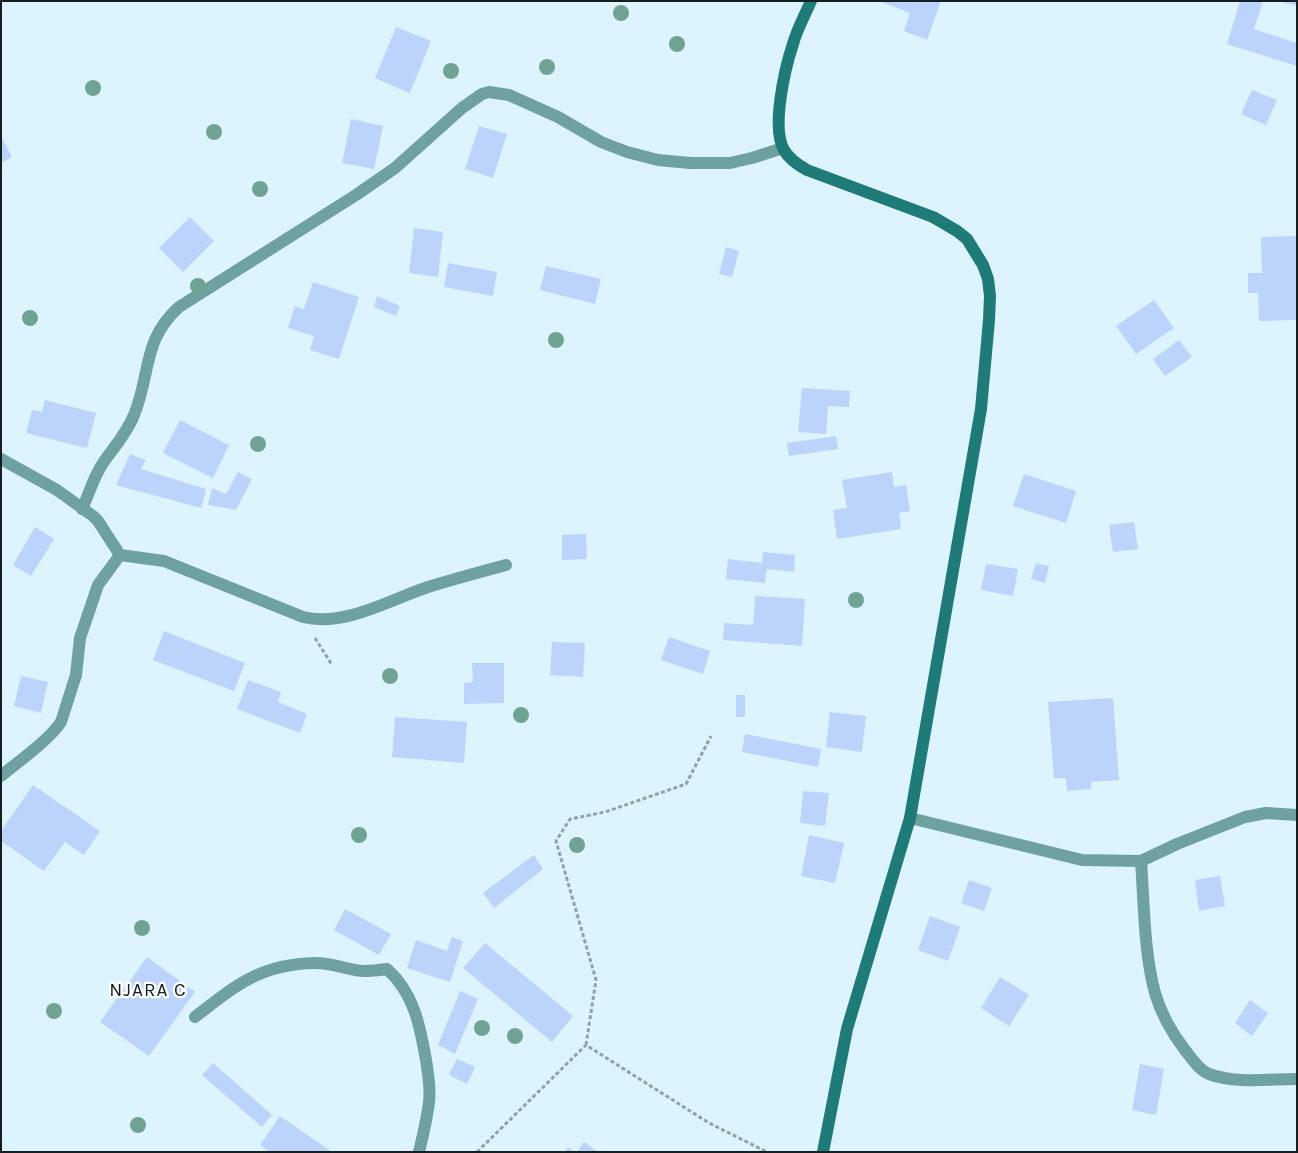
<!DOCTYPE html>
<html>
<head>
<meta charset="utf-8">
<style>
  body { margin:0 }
  #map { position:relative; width:1298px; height:1153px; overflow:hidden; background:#ddf4fe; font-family:Karla,sans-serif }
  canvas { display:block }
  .frame { position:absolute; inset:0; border:2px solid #151e21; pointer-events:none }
</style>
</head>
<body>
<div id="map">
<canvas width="1298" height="1153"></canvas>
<div class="frame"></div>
</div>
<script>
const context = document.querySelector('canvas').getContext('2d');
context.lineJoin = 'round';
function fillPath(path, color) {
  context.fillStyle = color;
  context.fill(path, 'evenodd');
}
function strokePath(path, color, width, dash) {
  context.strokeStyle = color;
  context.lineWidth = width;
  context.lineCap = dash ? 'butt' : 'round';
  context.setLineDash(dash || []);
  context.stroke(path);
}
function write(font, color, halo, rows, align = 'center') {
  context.font = font + ' Karla,sans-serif';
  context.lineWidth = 4.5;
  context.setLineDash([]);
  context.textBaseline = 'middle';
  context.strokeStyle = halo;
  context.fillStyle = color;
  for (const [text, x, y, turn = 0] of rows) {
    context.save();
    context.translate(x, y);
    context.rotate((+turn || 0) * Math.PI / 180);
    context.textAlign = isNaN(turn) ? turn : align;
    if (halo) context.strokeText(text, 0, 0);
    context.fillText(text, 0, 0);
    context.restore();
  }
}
fillPath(new Path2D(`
  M879 1H941L927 40 904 31 910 13Z
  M1240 1H1263L1254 29 1297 43V66L1227 44Z
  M1282 1H1297V6L1282 2Z
  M396 27 431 41 410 93 375 78Z
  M1252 90 1277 100 1266 125 1241 114Z
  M351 119 383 126 374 169 342 163Z
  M479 126 507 134 493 178 465 169Z
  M1 136 12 157 1 163Z
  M190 217 214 241 183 272 159 248Z
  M414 228 443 232 438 277 409 273Z
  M1297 236V320L1259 321 1258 293H1248V273H1262L1261 237Z
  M726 247 739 251 732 277 719 274Z
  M448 263 497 272 493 296 444 287Z
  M546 266 601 279 595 304 540 290Z
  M313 282 359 297 339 359 310 350 314 336 288 328 295 306 304 309Z
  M377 296 400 306 396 316 374 307Z
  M1154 300 1174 328 1136 354 1116 326Z
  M1179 340 1192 357 1165 376 1153 359Z
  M802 388 850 391 849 407 828 406 826 434 798 432Z
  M45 400 96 413 87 448 26 433 32 410 42 412Z
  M180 420 229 445 213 478 163 453Z
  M836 436 838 449 789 456 787 443Z
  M130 454 146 460 141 469 206 489 201 508 116 485Z
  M238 472 252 479 236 510 208 505 212 488 226 494Z
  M892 472 894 487 906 485 910 511 899 513 901 529 837 539 833 510 847 508 842 480Z
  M1024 474 1076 491 1066 523 1013 506Z
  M1134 522 1138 549 1113 552 1109 525Z
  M35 527 54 539 31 576 13 565Z
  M586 534 587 559 562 560V535Z
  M763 552 795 555 794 572 767 569 765 583 726 579 728 559 762 563Z
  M1036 563 1049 566 1045 583 1031 579Z
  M986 564 1018 569 1013 596 981 590Z
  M755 596 805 599 802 646 723 640 724 623 753 625Z
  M164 631 245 663 234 691 153 660Z
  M669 637 710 651 703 674 661 660Z
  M552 642 585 643 583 677 550 675Z
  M472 663H504V703L464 704V683L473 682Z
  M21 676 48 682 41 713 14 706Z
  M248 680 281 692 278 702 307 714 300 733 237 709Z
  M736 695H745V717H736Z
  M1113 698 1119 780 1091 782V789L1067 791 1066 778H1054L1048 702Z
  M830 712 866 716 862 752 826 747Z
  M395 717 467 722 464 763 392 757Z
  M745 734 821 749 818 767 742 752Z
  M33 785 100 831 84 855 65 842 44 871 1 841V831Z
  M803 791 829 793 825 826 800 823Z
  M809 835 844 843 835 883 801 876Z
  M534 855 543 869 494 908 483 893Z
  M1220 876 1225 906 1199 911 1195 880Z
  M969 880 992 888 984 911 961 903Z
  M345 909 391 934 379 955 334 930Z
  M930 916 960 927 948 961 918 950Z
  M452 937 463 941 450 982 407 968 416 940 447 951Z
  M485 943 573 1016 552 1042 463 968Z
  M147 957 195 992 149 1056 100 1022Z
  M1000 977 1029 995 1009 1026 981 1008Z
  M460 991 478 999 455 1054 438 1045Z
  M1250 1000 1268 1013 1252 1036 1235 1023Z
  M457 1059 475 1067 467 1084 449 1075Z
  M213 1063 272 1115 262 1127 202 1075Z
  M1140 1064 1164 1069 1156 1115 1132 1110Z
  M280 1116 332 1152H270L260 1145Z
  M584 1142 598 1152H577Z
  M568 1147 574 1152H564Z`), '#bcd4fc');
strokePath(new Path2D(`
  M315 638 332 665
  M586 1045 596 980 556 841 570 819 605 812 686 784 711 736
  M477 1152 586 1045 709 1123 767 1152`), '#90a2a9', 3, [4, 2.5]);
strokePath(new Path2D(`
  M1 459 57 490 93 516 98 521 120 555 164 561 303 617C345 627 389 600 428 587 454 579 480 572 506 565
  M82 509C89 494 94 476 103 463 114 447 127 433 134 415 151 374 142 340 179 307L356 195 395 168 462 108 482 94 489 92 509 95 558 117 601 142 627 152 658 160 690 163H730L752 158 783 148
  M1 776C19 761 49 740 61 722L76 675 80 638 98 585 120 555
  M910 818 1082 860 1141 861 1177 844 1245 817 1266 813 1297 815
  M1141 861C1144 902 1144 953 1155 993 1161 1014 1172 1033 1185 1050 1192 1059 1199 1070 1209 1074 1236 1084 1269 1079 1297 1079
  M195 1017C235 986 260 964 315 963 332 963 349 970 364 971 372 971 380 970 387 969 414 993 420 1026 426 1060 428 1074 431 1088 429 1102 427 1119 423 1135 419 1152`), '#6ea19f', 12);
strokePath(new Path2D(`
  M811 1C805 15 797 29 793 44 785 68 771 128 784 150 789 159 798 165 807 170L933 217 957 231 967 239 983 265 988 279 990 296 989 320 981 409 910 818 847 1029 823 1152`), '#1f7b78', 12);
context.fillStyle = '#71a394';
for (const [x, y] of [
  [621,13],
  [677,44],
  [547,67],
  [451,71],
  [93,88],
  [214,132],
  [260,189],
  [198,286],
  [30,318],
  [556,340],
  [258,444],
  [856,600],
  [390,676],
  [521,715],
  [359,835],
  [577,845],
  [142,928],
  [54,1011],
  [482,1028],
  [515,1036],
  [138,1125]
]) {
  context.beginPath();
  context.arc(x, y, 8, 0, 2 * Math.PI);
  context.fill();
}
context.letterSpacing = '1px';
write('19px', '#151e21', '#fff', [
  ["NJARA C",148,991]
]);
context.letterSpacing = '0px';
</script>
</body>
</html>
